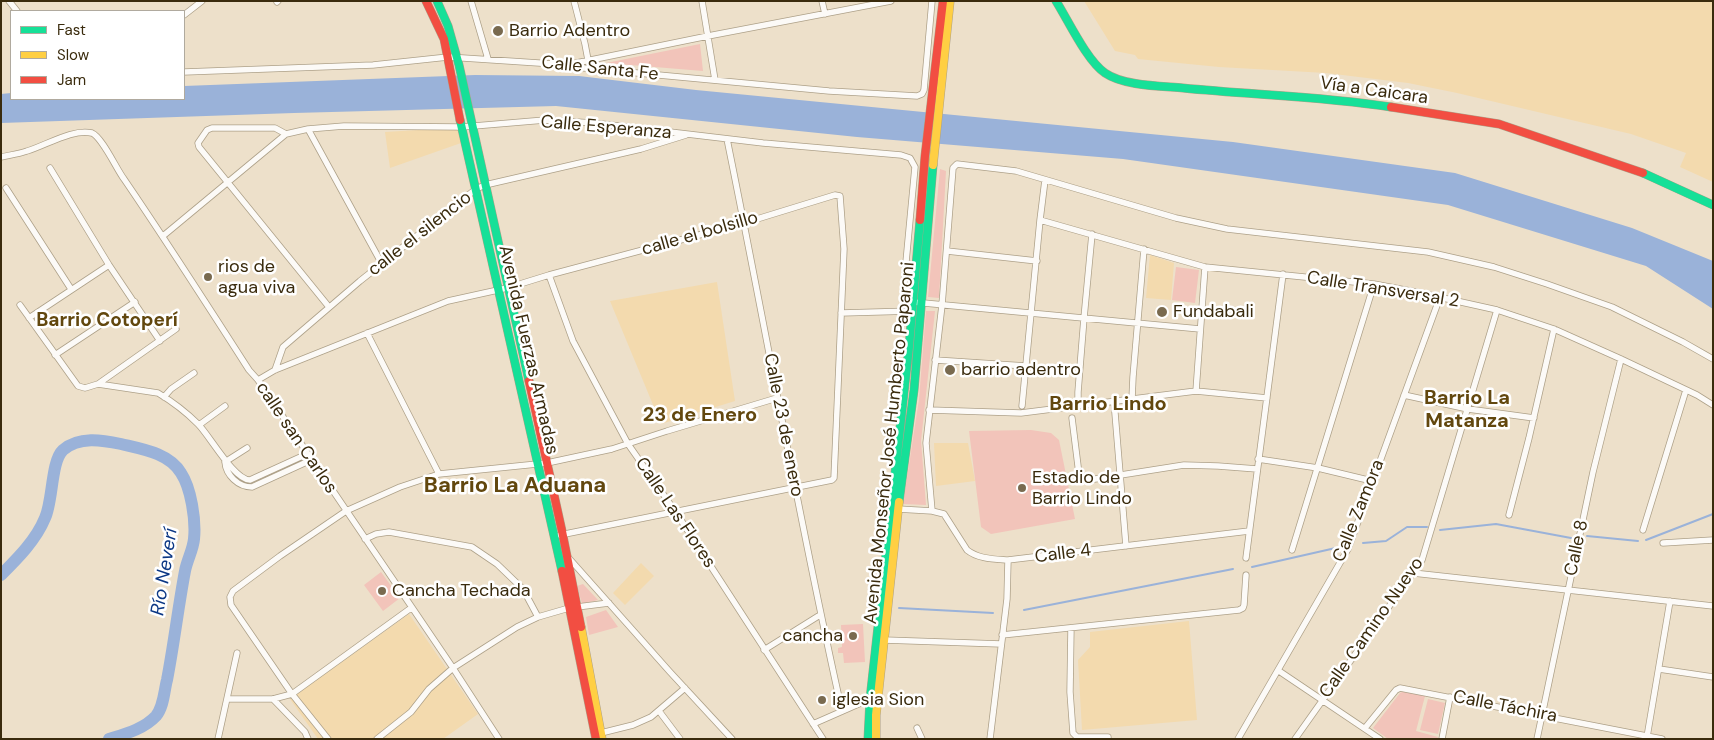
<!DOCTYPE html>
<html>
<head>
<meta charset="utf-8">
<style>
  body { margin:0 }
  #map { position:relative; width:1714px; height:740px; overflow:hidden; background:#ede0ca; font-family:"DM Sans",sans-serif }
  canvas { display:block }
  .frame { position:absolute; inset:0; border:2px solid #3a2b0d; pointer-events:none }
  .legend { position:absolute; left:10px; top:10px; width:175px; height:90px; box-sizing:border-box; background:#fff; border:1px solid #b0aa9e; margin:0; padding:6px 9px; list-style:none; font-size:15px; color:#3a2b0d }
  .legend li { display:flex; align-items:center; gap:10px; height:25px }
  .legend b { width:25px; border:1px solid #b0aa9e }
</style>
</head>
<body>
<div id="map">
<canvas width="1714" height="740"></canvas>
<div class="frame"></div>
<ul class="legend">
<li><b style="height:6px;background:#16e098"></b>Fast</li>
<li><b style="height:6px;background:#ffcf43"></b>Slow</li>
<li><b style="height:6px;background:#f24e42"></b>Jam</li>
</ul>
</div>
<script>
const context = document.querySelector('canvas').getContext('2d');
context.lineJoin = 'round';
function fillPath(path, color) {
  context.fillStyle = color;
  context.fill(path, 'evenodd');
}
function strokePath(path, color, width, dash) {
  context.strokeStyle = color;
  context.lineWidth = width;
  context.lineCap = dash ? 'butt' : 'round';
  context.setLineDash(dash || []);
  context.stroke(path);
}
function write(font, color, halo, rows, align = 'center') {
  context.font = font + ' "DM Sans",sans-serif';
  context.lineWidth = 5;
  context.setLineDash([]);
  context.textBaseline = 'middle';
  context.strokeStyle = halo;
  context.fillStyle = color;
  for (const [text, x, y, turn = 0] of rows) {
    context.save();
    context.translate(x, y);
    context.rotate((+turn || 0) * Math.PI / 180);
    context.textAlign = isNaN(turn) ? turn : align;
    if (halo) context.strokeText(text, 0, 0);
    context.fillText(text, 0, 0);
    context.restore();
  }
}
fillPath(new Path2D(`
  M1084 1H1713V182L1680 167 1686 153 1631 134 1457 93 1408 83 1326 73 1219 67 1138 59 1135 55 1115 51Z
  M418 130H458L461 143 390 168 385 132Z
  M1150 255 1174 263 1171 300 1146 298Z
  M717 282 735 401 661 424 610 301Z
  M934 443H968L975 481 936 486Z
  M641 563 654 576 625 605 613 593Z
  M409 614 478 714 443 739H318L290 699Z
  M1189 621 1197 720 1082 730 1078 660 1090 647V632Z`), '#f3daae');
fillPath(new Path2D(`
  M700 44 703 71 606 63Z
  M940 169 946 171 939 298 928 297Z
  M1176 267 1199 270 1195 303 1172 300Z
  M926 311H935L921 441 926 505 903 504 919 399Z
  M1031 430 1051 433 1059 440 1075 519 991 534 981 527 969 431Z
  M381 572 400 598 383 611 364 585Z
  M583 584 598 600 582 604 577 586Z
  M606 610 618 627 589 635 586 617Z
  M863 624 865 662 844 663 843 653H838V648L842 647 841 625Z
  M1404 691 1425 696 1416 731 1438 737 1437 739H1388L1373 728 1400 693Z
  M1428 699 1445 703 1438 734 1420 730Z`), '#f2c4ba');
fillPath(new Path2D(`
  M475 75 579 76 696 90 1233 142 1455 173 1632 228 1713 261V309L1646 266 1448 205 1123 159 857 137 556 106 294 113 1 123V94L11 93V99H184V86Z`), '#9ab2d9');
strokePath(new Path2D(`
  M1440 530 1496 524 1571 538
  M1587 536 1638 541
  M1646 540 1713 514
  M1363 543 1386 541 1407 527H1427
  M1252 567 1340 547
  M899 608 993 613
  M1024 610 1233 569`), '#9ab2d9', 2);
strokePath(new Path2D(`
  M1 575C18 558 36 540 45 518 53 501 51 461 63 450 79 436 102 440 121 444 142 449 169 453 181 473 191 488 196 520 194 539 193 550 187 560 185 571 178 608 174 644 167 680 164 691 164 706 156 716 144 729 125 734 109 739`), '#9ab2d9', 12);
const street = new Path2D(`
  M9 1 17 11
  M471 1 488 59
  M574 1 585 44 588 60
  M702 1 715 80
  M822 1 825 14
  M277 2 278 1
  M184 15 202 1
  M571 64 708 36 891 1
  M184 72 373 65 448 57 569 65 584 68 829 91 917 96 922 94 924 90 932 1
  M286 134 275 128H212L207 130 198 143 199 147 329 307
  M727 139C766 330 799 521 842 711
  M1 157C10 155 19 154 27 151 45 146 73 128 92 133 102 137 117 170 124 179 167 242 208 306 249 370L258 380 453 668 499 739
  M50 168 109 265 160 341
  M6 188 71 289
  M1040 220 1205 267 1374 284 1416 292 1497 310 1554 329 1621 359 1697 395 1713 405
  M163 236 286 134 308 129
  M947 251 1037 261
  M382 264 308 129 344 126 462 127 545 120 594 123 763 143 901 155 910 158 915 167 904 283 908 295 913 302 1200 329
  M549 275 573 341 628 444 675 511 823 739
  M20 305 78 386 85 388 98 384 158 393C173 402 186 412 198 424 210 436 234 480 250 480L307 454
  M841 313 912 311
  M29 318 109 265
  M367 333 439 474
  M55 355 135 302
  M935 360 1026 366
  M275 370 283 347 360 281 476 189 485 185 641 149 686 135
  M258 380 275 370 448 301 507 288 549 275 744 223 835 195 840 196 844 249 834 478 832 480 560 535
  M98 384 176 329
  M1196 391 1205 267
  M1404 395 1468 409 1534 418
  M164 397 171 389 194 373
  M1132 399 1133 377 1144 249
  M1114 401 1126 546
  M1022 406 1040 220 1045 180
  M1078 406V392L1084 318 1092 234
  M929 410 1021 413 1196 391 1267 398
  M1072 418 1079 474 1083 479 1089 480 1184 465 1218 466 1257 469
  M199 425 225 406
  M1258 459 1318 468 1372 481
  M225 462C226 475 238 487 252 487L311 460
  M225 462 247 448
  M898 509 932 511 944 514 967 550C978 559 994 559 1008 560L1249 531
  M932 511 926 443 942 305 953 168 957 164 1016 171 1176 218 1227 229 1428 252 1494 267 1547 284 1612 307 1683 342 1713 359
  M1509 515 1529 438 1554 329
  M1643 530 1686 390
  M365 539 376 534 389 532 472 547 497 564 523 589 538 617
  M1663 543 1713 540
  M1292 550 1374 284
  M567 556 670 672 732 739
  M1246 558 1283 274
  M1413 573 1713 606
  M1071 628 1070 692 1073 733 1077 737H1108V739
  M1002 635 1239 610 1243 608 1244 605 1246 575
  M884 640 1001 644
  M764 650 820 615
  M1659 669 1713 677
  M1279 671 1380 739
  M227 699H273L292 694 411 608
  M273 699 305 732 308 739
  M659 711 680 739
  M813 724 870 699
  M917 728 922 739
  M1365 728 1396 690 1400 688 1662 739
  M597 734 633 725 651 717 685 688
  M1647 737 1670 601
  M218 739 237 653
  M328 739 292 694 231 605 230 597 233 591 280 556 346 511 400 487 439 474 547 463 612 449 667 431 777 398
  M377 739 411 712 429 689 453 668 517 627 538 617 569 608 609 603
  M990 739 1007 599 1008 560
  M1238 739 1348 549 1440 297
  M1295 739 1422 560 1497 310
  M1442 739 1450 697
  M1537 739 1593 472 1621 359`);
const fast = new Path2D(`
  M437 1 448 26 459 65 529 381
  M1056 1C1068 20 1087 61 1105 73 1124 86 1160 86 1183 88 1252 95 1322 96 1391 107
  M460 120 562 571
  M1643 173 1713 205
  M899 502 914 390 933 165
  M868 739 870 699 909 347 920 220`);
const slow = new Path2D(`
  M933 165 950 1
  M581 627 602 739
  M876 739V715L899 502`);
const jam = new Path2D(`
  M426 1 444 39 460 120
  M1391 107 1499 124 1643 173
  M920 220 925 156 943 1
  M529 381 562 531 581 627
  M562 571 596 739`);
strokePath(street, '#ada088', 7);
strokePath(fast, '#ada088', 9);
strokePath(slow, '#ada088', 9);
strokePath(jam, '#ada088', 9);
strokePath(street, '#fcfaf7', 5.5);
strokePath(fast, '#16e098', 8);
strokePath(slow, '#ffcf43', 8);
strokePath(jam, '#f24e42', 8);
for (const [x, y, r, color] of [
  [498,31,6,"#796a4f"],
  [208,277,5,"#796a4f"],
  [1162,312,6,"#796a4f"],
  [950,370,6,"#796a4f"],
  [1022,488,5,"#796a4f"],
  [382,591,5,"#796a4f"],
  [853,636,5,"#796a4f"],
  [822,700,5,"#796a4f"]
]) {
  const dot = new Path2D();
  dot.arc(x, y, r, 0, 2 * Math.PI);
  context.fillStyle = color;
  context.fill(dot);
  strokePath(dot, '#fff', 2);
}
write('18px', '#3a2b0d', '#fff', [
  ["Barrio Adentro",509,31],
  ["rios de",218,267],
  ["agua viva",218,288],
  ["Fundabali",1173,312],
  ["barrio adentro",961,370],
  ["Estadio de",1032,478],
  ["Barrio Lindo",1032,499],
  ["Cancha Techada",392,591],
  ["cancha",843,636,"right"],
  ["iglesia Sion",832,700]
], 'left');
write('18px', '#3a2b0d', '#fff', [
  ["Calle Santa Fe",600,69,6],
  ["Vía a Caicara",1374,91,8],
  ["Calle Esperanza",606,128,5],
  ["calle el silencio",420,234,-38],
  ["calle el bolsillo",700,234,-16],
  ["Calle Transversal 2",1383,290,9],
  ["Avenida Fuerzas Armadas",528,350,77],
  ["Calle 23 de enero",783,425,79],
  ["calle san Carlos",296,438,56],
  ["Avenida Monseñor José Humberto Paparoni",890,443,-84],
  ["Calle Zamora",1359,511,-68],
  ["Calle Las Flores",675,513,56],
  ["Calle 8",1577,548,-78],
  ["Calle 4",1063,554,-7],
  ["Calle Camino Nuevo",1372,628,-55],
  ["Calle Táchira",1505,707,11]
]);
write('bold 19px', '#62470e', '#fff', [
  ["Barrio Cotoperí",107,321]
]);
write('italic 19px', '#0b3784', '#fff', [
  ["Río Neverí",165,572,-81]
]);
write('bold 20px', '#62470e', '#fff', [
  ["Barrio La",1467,399],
  ["Matanza",1467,422],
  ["Barrio Lindo",1108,405],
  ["23 de Enero",700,416]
]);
write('bold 22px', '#62470e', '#fff', [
  ["Barrio La Aduana",515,486]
]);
</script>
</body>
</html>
